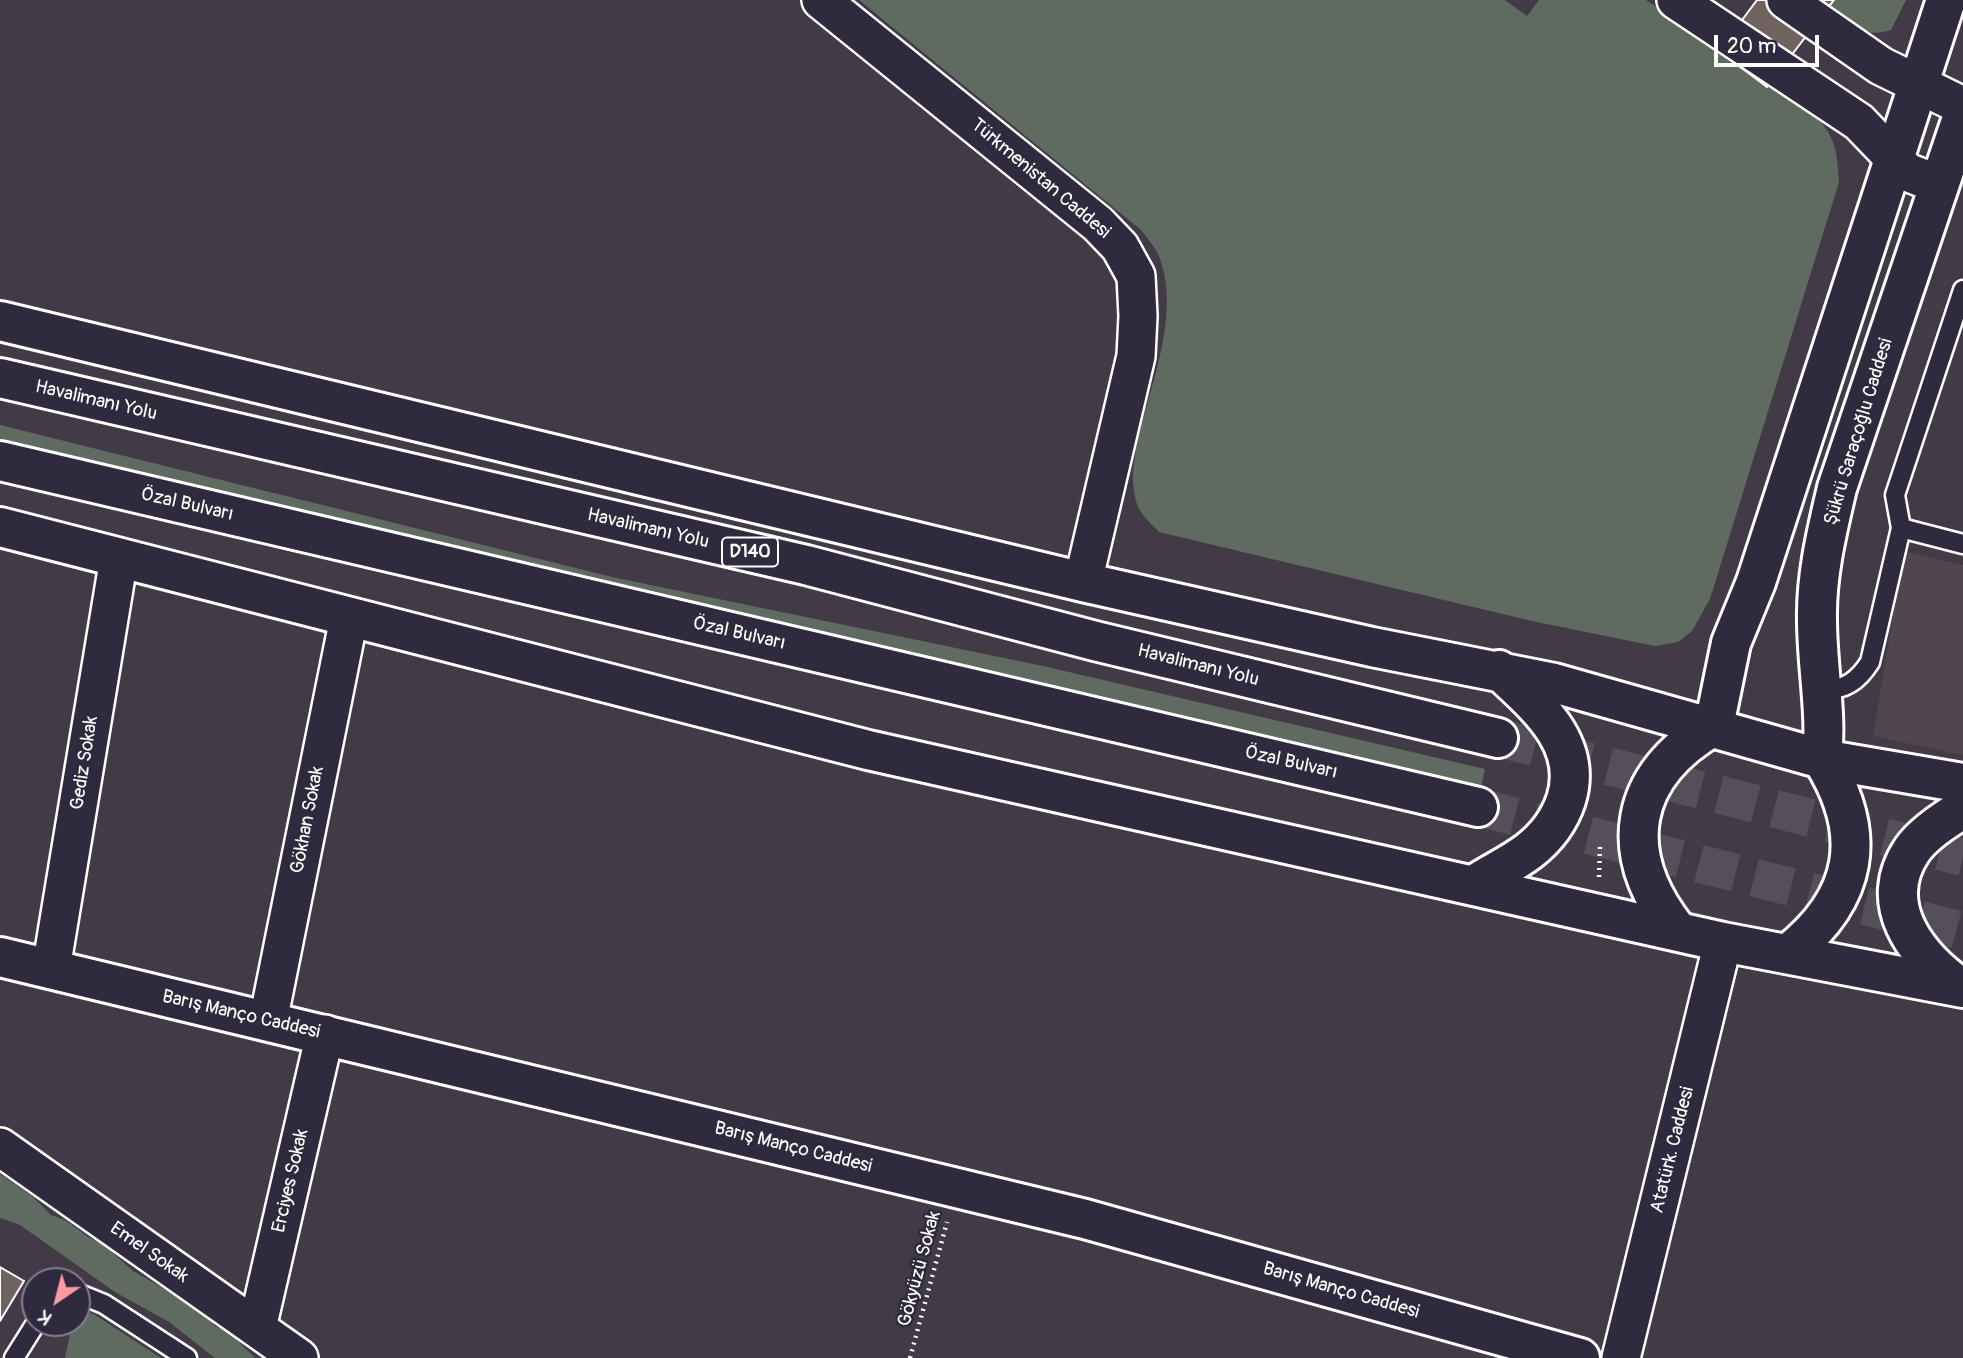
<!DOCTYPE html>
<html>
<head>
<meta charset="utf-8">
<style>
  body { margin:0 }
  #map { position:relative; width:1963px; height:1358px; overflow:hidden; background:#423b47; font-family:Pangolin,sans-serif }
  canvas { display:block }
  .north { position:absolute; left:21px; top:1267px; width:70px; height:70px; box-sizing:border-box; background:#2f2a3d; border:2px solid #827f8b; border-radius:50%; rotate:215deg; font-size:19px; font-weight:700; line-height:28px; text-align:center; color:#fff }
  .north::after { content:''; display:block; margin:auto; width:24px; height:32px; background:#ff9aa2; clip-path:polygon(50% 0,100% 100%,50% 72%,0 100%) }
  .scale { position:absolute; left:1714px; top:35px; width:105px; height:32px; box-sizing:border-box; border:4px solid #fff; border-top:0; padding-left:9px; font-size:21px; line-height:24px; white-space:nowrap; color:#fff; -webkit-text-stroke:5px #2f2a3d; paint-order:stroke }
</style>
</head>
<body>
<div id="map">
<canvas width="1963" height="1358"></canvas>
<div class="north">K</div>
<div class="scale">20 m</div>
</div>
<script>
const context = document.querySelector('canvas').getContext('2d');
context.lineJoin = 'round';
function fillPath(path, color) {
  context.fillStyle = color;
  context.fill(path, 'evenodd');
}
function strokePath(path, color, width, dash) {
  context.strokeStyle = color;
  context.lineWidth = width;
  context.lineCap = dash ? 'butt' : 'round';
  context.setLineDash(dash || []);
  context.stroke(path);
}
function write(font, color, halo, rows, align = 'center') {
  context.font = font + ' Pangolin,sans-serif';
  context.lineWidth = 5;
  context.setLineDash([]);
  context.textBaseline = 'middle';
  context.strokeStyle = halo;
  context.fillStyle = color;
  for (const [text, x, y, turn = 0] of rows) {
    context.save();
    context.translate(x, y);
    context.rotate((+turn || 0) * Math.PI / 180);
    context.textAlign = isNaN(turn) ? turn : align;
    if (halo) context.strokeText(text, 0, 0);
    context.fillText(text, 0, 0);
    context.restore();
  }
}
fillPath(new Path2D(`
  M1904 551 1963 565V755L1873 736Z`), '#50474e');
fillPath(new Path2D(`
  M859 0H1505L1527 16 1539 0H1646L1807 107C1834 134 1837 144 1839 182L1710 599 1692 631 1678 642 1655 646 1532 621 1159 532C1154 526 1145 519 1141 512 1108 454 1192 342 1159 256 1155 247 1147 238 1141 230Z
  M1808 0H1906L1891 30C1856 41 1836 18 1808 0Z
  M0 425 612 577 1043 666 1485 769 1481 787 615 594 0 441Z
  M0 1174 32 1196 51 1215 65 1220 88 1237 102 1243 133 1271 175 1295 192 1300 215 1326 229 1332 255 1358H215L169 1322 115 1292 20 1225 0 1218Z
  M77 1311 92 1313 161 1358H65L70 1334 68 1324 77 1323Z`), '#5f6b60');
const building = new Path2D(`
  M1757 0H1834L1767 87 1719 51Z
  M0 1267 24 1281 0 1321Z`);
fillPath(building, '#70635f');
strokePath(building, '#fff', 2);
strokePath(new Path2D(`
  M1498 738 1963 857
  M1478 807 1963 931`), '#554f59', 38, [38, 19]);
const lane = new Path2D(`
  M1901 528 1963 544
  M1822 689C1844 691 1858 681 1870 662L1901 528 1895 495 1963 290
  M77 1293 104 1304 187 1358
  M14 1358 36 1323`);
const street = new Path2D(`
  M821 0 1098 224 1120 247 1136 276 1138 316 1136 356 1083 582
  M1676 0 1859 122 1907 172 1922 178 1941 179
  M1786 0 1881 66 1963 106
  M51 969 119 558
  M268 1021 349 618
  M0 1147 299 1358
  M257 1328 325 1034
  M1621 1358 1723 942`);
const secondary = new Path2D(`
  M1714 726 1731 643 1756 582 1946 0
  M1822 759C1827 712 1817 667 1817 620 1816 575 1827 531 1837 488L1963 115
  M0 957 1085 1219 1580 1358`);
const highway = new Path2D(`
  M0 321 1083 582 1372 647 1554 683 1822 759 1963 783
  M0 378 806 565 1095 641 1498 738
  M0 461 1478 807
  M0 527 868 750 1723 942 1963 988
  M1474 885C1492 873 1512 864 1529 851 1547 837 1559 821 1566 800 1584 743 1536 705 1499 670
  M1676 929C1616 852 1628 776 1714 726
  M1789 953C1858 898 1869 834 1822 759
  M1957 985C1915 954 1876 903 1912 850 1924 833 1946 819 1963 809`);
strokePath(lane, '#fff', 23);
strokePath(street, '#fff', 42);
strokePath(secondary, '#fff', 44);
strokePath(highway, '#fff', 44);
strokePath(new Path2D(`
  M1599 877 1600 847
  M910 1358 947 1222`), '#fff', 4.5, [2, 5]);
strokePath(lane, '#2f2a3d', 18);
strokePath(street, '#2f2a3d', 37);
strokePath(secondary, '#2f2a3d', 38);
strokePath(highway, '#2f2a3d', 38);
for (const [x, y, w] of [
  [750,552,56]
]) {
  const box = new Path2D();
  box.roundRect(x - w / 2, y - 14.5, w, 29, 5);
  context.fillStyle = '#2f2a3d';
  context.fill(box);
  strokePath(box, '#fff', 2);
}
write('bold 18px', '#fff', null, [
  ["D140",750,552]
]);
write('19px', '#fff', '#2f2a3d', [
  ["Türkmenistan Caddesi",1040,179,40],
  ["Havalimanı Yolu",96,401,13],
  ["Şükrü Saraçoğlu Caddesi",1859,432,-73],
  ["Özal Bulvarı",187,505,13],
  ["Havalimanı Yolu",648,529,13],
  ["Özal Bulvarı",739,634,13],
  ["Havalimanı Yolu",1198,666,14],
  ["Gediz Sokak",85,763,-81],
  ["Özal Bulvarı",1291,763,13],
  ["Gökhan Sokak",308,820,-79],
  ["Barış Manço Caddesi",241,1015,13],
  ["Barış Manço Caddesi",793,1148,14],
  ["Atatürk. Caddesi",1673,1150,-76],
  ["Erciyes Sokak",291,1181,-77],
  ["Emel Sokak",149,1253,35],
  ["Gökyüzü Sokak",920,1269,-75],
  ["Barış Manço Caddesi",1341,1291,16]
]);
</script>
</body>
</html>
